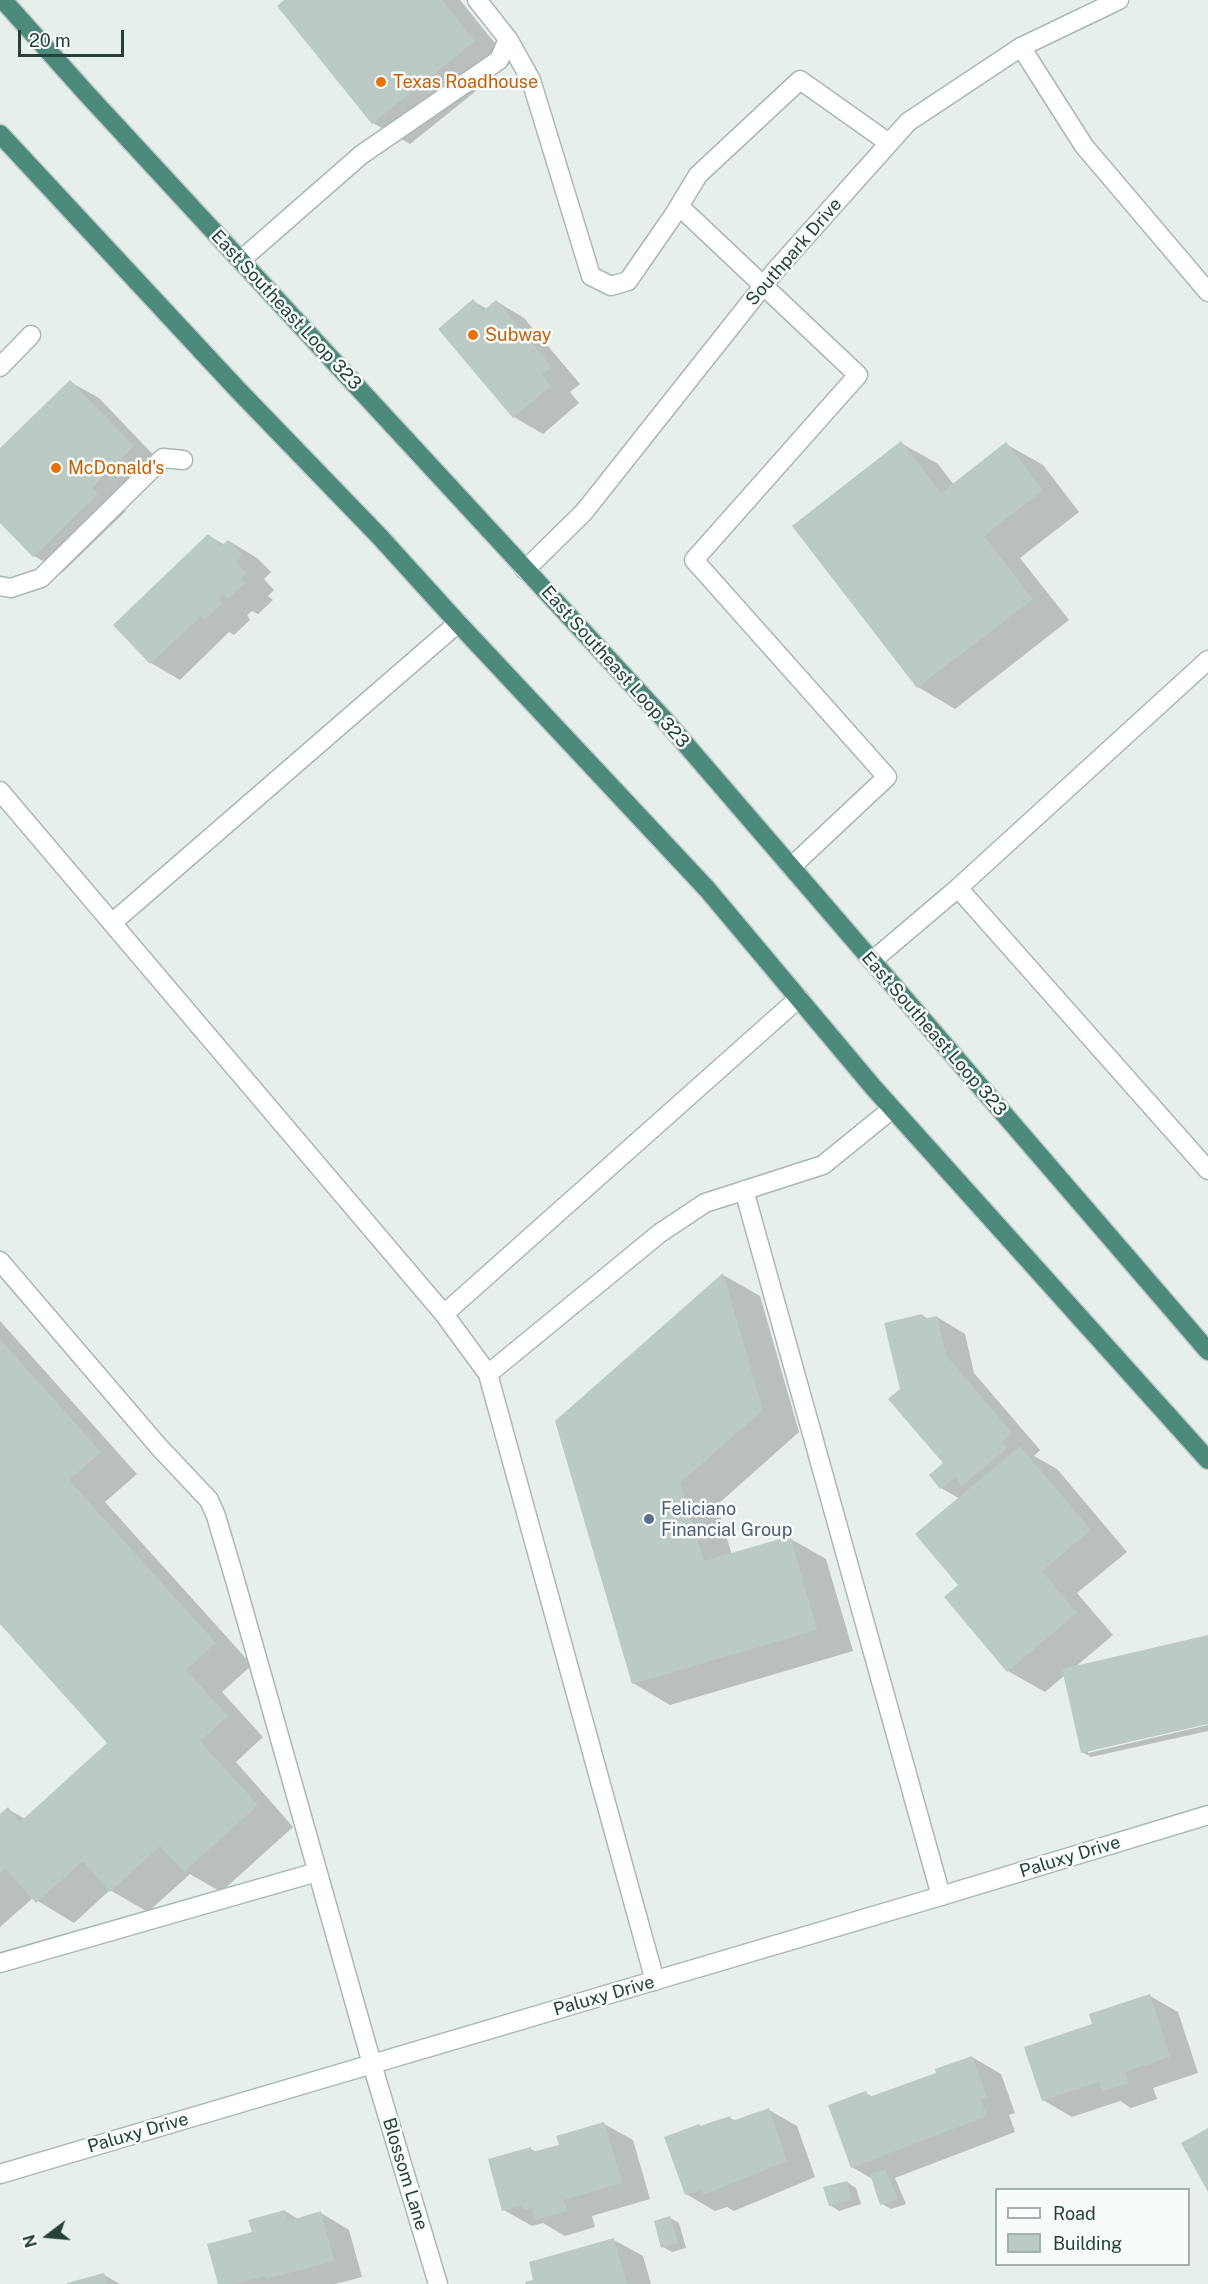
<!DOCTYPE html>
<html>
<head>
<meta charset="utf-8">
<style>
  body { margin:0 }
  #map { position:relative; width:1208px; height:2284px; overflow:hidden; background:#e6efeb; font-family:"Public Sans",sans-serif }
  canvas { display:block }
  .legend { position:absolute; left:995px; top:2188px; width:195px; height:78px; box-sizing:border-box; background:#f7fbf9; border:2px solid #a3b1ad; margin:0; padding:8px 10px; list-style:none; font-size:18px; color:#24423a }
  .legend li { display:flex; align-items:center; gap:12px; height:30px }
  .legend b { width:30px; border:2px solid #a3b1ad }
  .north { position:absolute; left:18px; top:2206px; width:60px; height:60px; -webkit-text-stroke:4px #f7fbf9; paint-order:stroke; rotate:254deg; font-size:16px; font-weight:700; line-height:24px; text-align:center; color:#24423a }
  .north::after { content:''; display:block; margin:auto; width:21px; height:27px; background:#24423a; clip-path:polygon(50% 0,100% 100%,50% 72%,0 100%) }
  .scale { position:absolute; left:18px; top:30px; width:106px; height:27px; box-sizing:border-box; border:3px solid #24423a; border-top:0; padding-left:8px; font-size:18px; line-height:21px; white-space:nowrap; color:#24423a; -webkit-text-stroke:4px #f7fbf9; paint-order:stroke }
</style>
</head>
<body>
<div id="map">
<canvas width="1208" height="2284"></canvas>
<ul class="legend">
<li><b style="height:8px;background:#fff"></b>Road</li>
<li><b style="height:16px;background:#bbcac4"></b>Building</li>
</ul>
<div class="north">N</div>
<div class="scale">20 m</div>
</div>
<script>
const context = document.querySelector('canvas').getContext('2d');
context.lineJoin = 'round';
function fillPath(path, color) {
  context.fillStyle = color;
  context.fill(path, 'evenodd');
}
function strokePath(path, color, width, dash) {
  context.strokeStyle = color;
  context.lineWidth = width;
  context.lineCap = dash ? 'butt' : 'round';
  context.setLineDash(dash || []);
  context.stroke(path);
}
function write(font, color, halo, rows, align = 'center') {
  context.font = font + ' "Public Sans",sans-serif';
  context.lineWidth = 5;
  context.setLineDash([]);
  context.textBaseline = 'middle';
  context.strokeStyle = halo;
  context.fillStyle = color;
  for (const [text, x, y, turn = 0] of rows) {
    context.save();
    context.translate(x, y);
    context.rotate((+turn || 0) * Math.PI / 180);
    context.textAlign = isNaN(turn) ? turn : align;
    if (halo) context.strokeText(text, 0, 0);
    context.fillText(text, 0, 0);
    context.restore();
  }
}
fillPath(new Path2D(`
  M286 0H460L511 63 410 144 373 123Z
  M473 301 487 309 496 301 524 318 580 384 570 392 579 403 543 434 514 417 440 329Z
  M70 382 99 398 162 464 120 505 126 511 63 572 34 556 0 521V450Z
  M901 443 938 464 954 485 1006 444 1043 465 1079 512 1020 558 1069 620 955 709 918 687 794 527Z
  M209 536 225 545 229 541 257 558 271 572 264 579 274 590 268 596 273 600 258 614 252 611 247 615 250 620 234 635 229 632 180 680 151 663 115 625Z
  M723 1275 760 1296 799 1432 717 1505 732 1555 789 1538 826 1559 853 1651 670 1705 633 1683Z
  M922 1315 928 1319 937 1317 965 1334 974 1373 1040 1450 1034 1456 1057 1469 1127 1552 1077 1593 1113 1635 1074 1668 1208 1637V1722L1088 1750V1753L1208 1725V1731L1091 1757 1082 1752 1065 1675 1045 1692 1008 1671 960 1585V1499L941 1488 945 1463 902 1390Z
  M0 1321 137 1474 105 1502 252 1665 222 1692 263 1737 236 1762 293 1827 221 1892 190 1874 148 1912 110 1890 74 1923 33 1898 0 1927V1816L8 1809 25 1819 109 1743 0 1622Z
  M1150 1996 1178 2012 1198 2073 1153 2088 1157 2099 1131 2108 1120 2101 1072 2117 1043 2100 1094 2025Z
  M972 2057 1001 2074 1015 2113 1009 2115 1015 2132 895 2178 906 2204 891 2209 882 2204 874 2180 852 2167 866 2093 873 2097 938 2074Z
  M769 2110 797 2126 815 2177 734 2211 727 2207 715 2211 686 2194 702 2127 730 2118 736 2121Z
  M604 2124 633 2140 650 2199 592 2216 595 2227 565 2236 543 2223 532 2226 504 2210 530 2149 537 2152 561 2146Z
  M847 2182 856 2188 861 2204 839 2211 830 2205Z
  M285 2211 298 2219 321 2213 349 2230 362 2277 335 2284H219Z
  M670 2218 679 2223 686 2248 672 2252 663 2247Z
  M614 2240 643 2256 651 2284H527Z
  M104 2275 120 2284H70Z`), '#0003');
fillPath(new Path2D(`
  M284 0H442L475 41 372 124 277 6Z
  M473 299 483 311 496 300 552 367 542 375 551 386 513 418 438 329Z
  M70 380 134 446 92 488 98 494 33 557 0 523V448Z
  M901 441 941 493 1006 442 1043 490 984 536 1033 599 917 688 792 526Z
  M208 534 221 546 228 540 243 555 236 562 246 573 241 579 245 583 228 599 224 594 219 598 223 603 205 620 201 616 150 664 113 625Z
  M723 1273 763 1410 680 1483 704 1561 790 1536 817 1630 632 1684 555 1421Z
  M922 1314 923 1319 937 1316 946 1355 1012 1433 1002 1442 1007 1448 962 1486 955 1477 940 1489 929 1475 943 1463 888 1399 900 1389 884 1323Z
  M0 1339 101 1452 69 1480 216 1643 186 1670 228 1716 200 1741 258 1805 184 1872 160 1846 110 1892 83 1861 36 1903 5 1869 0 1873V1814L8 1807 20 1822 107 1743 0 1624Z
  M1020 1446 1091 1530 1042 1571 1077 1613 1007 1672 944 1597 958 1585 915 1534Z
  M1208 1635V1724L1081 1753 1062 1669Z
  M1150 1994 1170 2057 1125 2072 1129 2083 1102 2092 1099 2082 1042 2101 1024 2047 1092 2024 1089 2014Z
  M972 2056 987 2097 981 2099 987 2116 851 2168 828 2105 866 2091 869 2097 936 2073 935 2069Z
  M769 2108 787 2161 704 2195 701 2190 685 2195 664 2137 699 2124 700 2126 730 2116 732 2121Z
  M604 2122 622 2183 564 2200 567 2211 535 2220 532 2208 524 2210 522 2205 502 2211 488 2159 531 2147 532 2152 559 2145 556 2136Z
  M1208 2128V2192L1181 2143Z
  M885 2170 898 2199 880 2205 870 2174Z
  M847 2181 852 2199 829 2206 823 2187Z
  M285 2210 288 2221 321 2211 334 2261 266 2279V2276L234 2284H218L207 2244 252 2232 248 2220Z
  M670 2216 678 2243 661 2248 654 2221Z
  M614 2238 627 2284H526L525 2282 533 2280 529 2262Z
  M104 2273 107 2284H67V2283Z`), '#bbcac4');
const service = new Path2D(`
  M508 39 531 80 591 276 611 286 628 281 675 213 698 175 800 80 889 143
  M1021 47 1084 146 1208 292
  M679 206 858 375 694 560 887 777 791 867
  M241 260 361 155 499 60 508 39 477 0
  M0 367 31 335
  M0 586 11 588 41 578 163 458 183 460
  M0 791 444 1314 488 1374 655 1981
  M958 888 1208 660
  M112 923 458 623
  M872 961 958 888 1208 1170
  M744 1190 941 1896
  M0 1261 159 1447 209 1500 216 1516 235 1580 372 2064
  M444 1314 799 998
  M488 1374 660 1233 705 1203 823 1165 892 1109
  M0 1963 317 1872`);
const minor = new Path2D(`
  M525 570 584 512 775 271 908 122 1021 47 1119 0
  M372 2064 438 2284`);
const tertiary = new Path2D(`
  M0 2174 941 1896 1208 1815`);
const trunk = new Path2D(`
  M3 0 86 93 663 718 1208 1351
  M0 134 238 390 380 537 458 623 707 889 873 1087 1208 1460`);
strokePath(service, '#a8b8b2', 21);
strokePath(minor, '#a8b8b2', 21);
strokePath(tertiary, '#a8b8b2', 21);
strokePath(trunk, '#c2cac8', 21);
strokePath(service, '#fff', 18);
strokePath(minor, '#fff', 18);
strokePath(tertiary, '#fff', 18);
strokePath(trunk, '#4c8a7c', 18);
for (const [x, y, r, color] of [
  [381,82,6,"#e8710a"],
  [473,335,6,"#e8710a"],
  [56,468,6,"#e8710a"],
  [649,1519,6,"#5c6f8a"]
]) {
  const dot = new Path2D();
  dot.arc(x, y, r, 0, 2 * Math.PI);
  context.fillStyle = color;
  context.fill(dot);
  strokePath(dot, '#f7fbf9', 2);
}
write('18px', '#c56008', '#f7fbf9', [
  ["Texas Roadhouse",393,82],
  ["Subway",485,335],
  ["McDonald's",68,468]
], 'left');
write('18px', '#24423a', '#f7fbf9', [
  ["Southpark Drive",794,252,-49],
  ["East Southeast Loop 323",286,310,47],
  ["East Southeast Loop 323",615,667,48],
  ["East Southeast Loop 323",934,1034,49],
  ["Paluxy Drive",1070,1857,-17],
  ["Paluxy Drive",604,1996,-16],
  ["Paluxy Drive",138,2133,-16],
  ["Blossom Lane",405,2174,73]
]);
write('18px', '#4e5e75', '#f7fbf9', [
  ["Feliciano",661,1509],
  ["Financial Group",661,1530]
], 'left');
</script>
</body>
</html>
